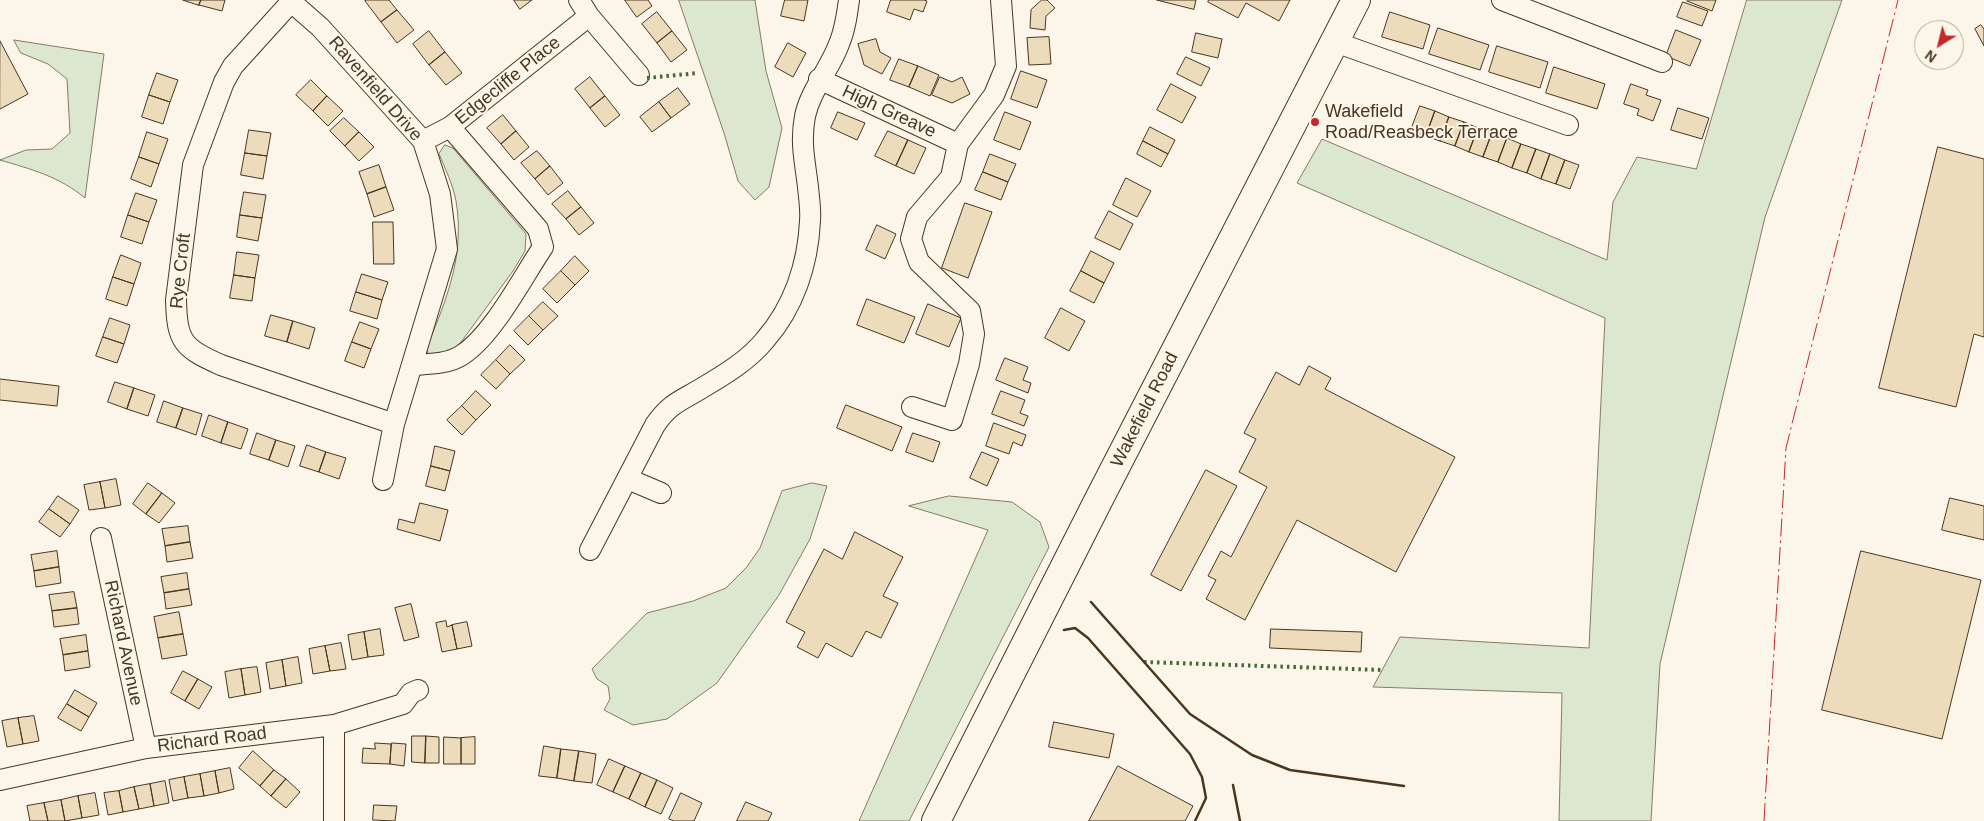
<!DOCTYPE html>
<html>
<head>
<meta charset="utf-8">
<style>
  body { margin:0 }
  #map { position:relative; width:1984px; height:821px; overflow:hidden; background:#fbf6e9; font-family:Arial,sans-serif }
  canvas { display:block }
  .north { position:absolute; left:1914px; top:20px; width:50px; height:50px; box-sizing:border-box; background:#fbf6e9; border:1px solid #b4a999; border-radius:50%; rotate:216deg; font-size:14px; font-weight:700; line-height:20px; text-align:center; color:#4a3520 }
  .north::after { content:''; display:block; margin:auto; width:18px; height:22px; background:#c62828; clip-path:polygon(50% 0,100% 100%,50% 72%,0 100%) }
</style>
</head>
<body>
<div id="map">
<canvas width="1984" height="821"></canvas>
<div class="north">N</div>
</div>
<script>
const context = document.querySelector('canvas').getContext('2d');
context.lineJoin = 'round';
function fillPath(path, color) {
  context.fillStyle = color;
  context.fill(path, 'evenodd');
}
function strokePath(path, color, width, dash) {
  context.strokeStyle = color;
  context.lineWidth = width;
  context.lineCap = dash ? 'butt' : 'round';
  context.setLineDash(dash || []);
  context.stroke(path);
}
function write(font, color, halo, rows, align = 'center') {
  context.font = font + ' Arial,sans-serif';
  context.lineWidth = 4;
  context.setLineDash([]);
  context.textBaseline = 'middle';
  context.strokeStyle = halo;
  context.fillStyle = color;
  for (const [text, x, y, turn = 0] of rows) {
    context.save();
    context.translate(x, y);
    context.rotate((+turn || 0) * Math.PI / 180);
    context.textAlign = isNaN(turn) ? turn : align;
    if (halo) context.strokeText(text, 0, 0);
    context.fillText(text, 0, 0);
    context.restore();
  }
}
const green = new Path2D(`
  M679 0H755L766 71 782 128 769 187 755 200 738 181 724 133Z
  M1747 0H1842L1765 217 1660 664 1651 821H1559L1562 693 1373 687 1400 637 1589 648 1605 318 1297 183 1322 139 1607 260 1613 202 1637 157 1696 169Z
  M14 40 104 54 85 198C60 177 31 169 0 160L26 150 52 149 70 133 67 79 48 64 21 53Z
  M445 145 453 148 526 234 525 251 513 271 456 349 445 354H428L427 347C447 298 465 255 456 201 453 185 445 168 439 154Z
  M812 483 827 486 810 539 779 595 717 683 667 719 633 725 604 710 610 699 608 686 597 679 592 669 647 613 693 601 726 588 746 568 760 548 782 491Z
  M949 496 1012 502 1040 522 1049 547 909 821H859L988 530 909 506Z`);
fillPath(green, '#dce7d0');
strokePath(green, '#887966', 1);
const building = new Path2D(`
  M183 0H201L199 5Z
  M201 0H225L222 11 199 5Z
  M367 0H389L397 10 381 22 365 1Z
  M514 0H532L520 9Z
  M625 0H648L652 6 637 17Z
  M785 0H808L804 21 781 16Z
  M891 0H924L927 1 923 12 914 9 910 20 887 12Z
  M1042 0H1047L1055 8 1046 16 1045 30 1030 28 1031 10Z
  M1157 0H1196L1194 9Z
  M1209 0H1290L1279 21 1246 3 1238 18 1208 2Z
  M1688 0H1716L1712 11 1687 1Z
  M1683 2 1708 11 1702 26 1677 17Z
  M397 10 414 30 397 43 381 22Z
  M657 12 672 31 657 43 642 24Z
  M1390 12 1430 25 1423 49 1382 37Z
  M1981 25 1984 29V46L1975 29Z
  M1438 28 1489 45 1480 70 1429 54Z
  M1676 30 1701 40 1690 66 1666 56Z
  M429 31 445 52 429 65 413 44Z
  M672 31 687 50 671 62 657 43Z
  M1196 33 1222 39 1218 58 1192 52Z
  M1049 37 1051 64 1029 65 1027 38Z
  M876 39 880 52 891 58 882 74 864 65 858 44Z
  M0 41 28 94 0 109Z
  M788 43 806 53 793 77 775 67Z
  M1497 46 1548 62 1540 88 1489 72Z
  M445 52 462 73 446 85 429 65Z
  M1186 57 1210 68 1201 86 1177 74Z
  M899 59 918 66 909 87 890 80Z
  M918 66 939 75 930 96 909 87Z
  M1554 67 1605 84 1597 109 1546 93Z
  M1021 71 1047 80 1037 108 1011 99Z
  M157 73 178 80 170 102 149 95Z
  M590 77 605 96 590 108 575 89Z
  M940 77 952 82 962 77 970 94 952 103 932 95Z
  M311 80 327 96 313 111 296 95Z
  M1171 84 1196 97 1182 123 1157 110Z
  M1631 84 1648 90 1646 95 1661 100 1653 121 1637 115 1639 109 1624 104Z
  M678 88 690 104 671 118 659 102Z
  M149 95 170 102 163 124 142 117Z
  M327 96 343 111 328 126 313 111Z
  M605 96 620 115 605 127 590 108Z
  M659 102 671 118 652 132 640 117Z
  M1420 106 1435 111 1426 136 1411 130Z
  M1678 108 1709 118 1702 139 1671 130Z
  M1435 111 1449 117 1440 141 1426 136Z
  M838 112 865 123 857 140 831 128Z
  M1005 112 1031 122 1020 150 994 140Z
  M503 115 516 131 501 144 487 128Z
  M1449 117 1464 122 1455 146 1440 141Z
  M344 118 359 132 345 146 330 131Z
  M1464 122 1478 128 1469 152 1455 146Z
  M1150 127 1175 140 1168 154 1143 141Z
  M1478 128 1492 133 1483 157 1469 152Z
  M249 130 271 133 267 156 245 153Z
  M516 131 529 147 514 160 501 144Z
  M888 131 908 140 896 166 875 156Z
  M147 132 168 139 159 164 139 157Z
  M359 132 374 147 359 161 345 146Z
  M1492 133 1507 138 1498 162 1483 157Z
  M1507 138 1521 144 1512 168 1498 162Z
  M908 140 926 148 914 174 896 166Z
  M1143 141 1168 154 1161 167 1137 154Z
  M1521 144 1536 149 1527 173 1512 168Z
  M1938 147 1984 159V337L1974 334 1956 407 1879 388Z
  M1536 149 1550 154 1541 179 1527 173Z
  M537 151 550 166 535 179 521 163Z
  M245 153 267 156 263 179 241 175Z
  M990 154 1016 164 1008 182 983 172Z
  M1550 154 1565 160 1556 184 1541 179Z
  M139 157 159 164 151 187 131 179Z
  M1565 160 1579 165 1570 189 1556 184Z
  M379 165 386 187 367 194 359 172Z
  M550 166 563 183 548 195 535 179Z
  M983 172 1008 182 1001 200 975 190Z
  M1126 178 1151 191 1137 217 1113 205Z
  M386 187 394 210 374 217 367 194Z
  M568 191 581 207 566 219 552 204Z
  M244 192 266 195 262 218 240 215Z
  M136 193 157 200 149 222 128 215Z
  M965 203 992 212 968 278 942 268Z
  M581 207 594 223 579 235 566 219Z
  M1109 211 1133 224 1120 250 1095 238Z
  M128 215 149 222 142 244 121 237Z
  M240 215 262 218 258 241 237 237Z
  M373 222H393L394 264H374Z
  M877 225 896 234 885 259 866 250Z
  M1091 251 1114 263 1104 283 1081 271Z
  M237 252 259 255 255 278 234 275Z
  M121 255 141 263 134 284 113 277Z
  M575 256 589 271 575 285 561 271Z
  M561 271 575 285 557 303 543 289Z
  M1081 271 1104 283 1094 303 1070 291Z
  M362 274 388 282 382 300 356 292Z
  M234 275 255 278 252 301 230 298Z
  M113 277 134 284 127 306 106 299Z
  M356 292 382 300 377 319 350 311Z
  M867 299 915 317 904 343 857 325Z
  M543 302 558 316 543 330 529 316Z
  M928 304 961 318 949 347 916 334Z
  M1061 308 1085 321 1069 351 1045 338Z
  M271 315 293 321 287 342 265 336Z
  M529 316 543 330 528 345 514 331Z
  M110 318 130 325 124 344 103 337Z
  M293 321 315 328 309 349 287 342Z
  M360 322 379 329 371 349 352 342Z
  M103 337 124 344 117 363 96 356Z
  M352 342 371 349 364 368 345 361Z
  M510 345 525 360 510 374 496 360Z
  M1005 358 1028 367 1023 380 1031 383 1028 393 996 380Z
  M496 360 510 374 496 389 481 375Z
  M1309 366 1331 378 1325 389 1455 457 1396 572 1297 520 1245 620 1206 599 1216 580 1208 576 1221 551 1231 557 1267 487 1239 472 1256 439 1244 433 1276 372 1299 385Z
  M0 379 59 386 57 406 0 400Z
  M115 382 134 388 127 409 108 402Z
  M134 388 155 395 148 416 127 409Z
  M476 391 491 405 476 420 462 406Z
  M1001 391 1025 400 1020 413 1028 416 1024 426 992 414Z
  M164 401 183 408 176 428 157 422Z
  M846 405 902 427 892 451 837 428Z
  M462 406 476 420 462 435 447 420Z
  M183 408 202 414 196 435 176 428Z
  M209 415 228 422 221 443 202 436Z
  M228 422 248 429 241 449 221 443Z
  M994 423 1026 435 1022 446 1013 442 1009 454 986 446Z
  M257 433 276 440 269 460 250 454Z
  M913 433 940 442 933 462 906 452Z
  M276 440 295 446 288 467 269 460Z
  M307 445 326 452 319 472 300 466Z
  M435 446 455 451 450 471 431 466Z
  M326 452 346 458 339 479 319 472Z
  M982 452 999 459 987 486 970 478Z
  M431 466 450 471 445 491 426 486Z
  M1206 470 1237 486 1181 591 1151 575Z
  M116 479 121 505 105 508 100 482Z
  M100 482 105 508 89 510 84 485Z
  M148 483 162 493 146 514 133 504Z
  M162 493 175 503 159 523 146 514Z
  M58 496 79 510 70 524 49 509Z
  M1950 498 1984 506V540L1942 530Z
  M420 503 448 510 440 541 397 529 399 519 414 523Z
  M49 509 70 524 60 537 39 522Z
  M188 526 190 542 165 546 162 529Z
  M855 532 903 557 883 596 898 603 881 638 866 631 852 657 826 643 818 658 797 647 805 632 786 622 824 549 842 559Z
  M190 542 193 558 167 562 165 546Z
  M57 551 59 567 34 571 31 555Z
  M1861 551 1981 580 1942 739 1822 710Z
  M59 567 61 583 36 587 34 571Z
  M187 573 189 589 164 593 161 577Z
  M189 589 192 605 166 609 164 593Z
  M74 592 77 608 52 611 49 595Z
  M411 604 419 637 404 641 395 608Z
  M77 608 79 624 54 627 52 611Z
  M179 612 183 634 158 638 154 617Z
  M446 621 447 627 452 625 457 649 442 652 436 623Z
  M467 622 472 646 457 649 452 625Z
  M380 629 384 655 368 657 364 632Z
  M1271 629 1362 632 1361 652 1270 648Z
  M364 632 368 657 352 660 348 635Z
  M183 634 187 655 162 659 158 638Z
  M86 635 88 651 63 655 60 639Z
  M341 643 346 669 330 671 325 646Z
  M325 646 330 671 313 674 309 649Z
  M88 651 90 667 65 671 63 655Z
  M298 657 302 683 286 686 282 660Z
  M282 660 286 686 270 689 266 663Z
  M257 667 261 692 245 695 241 669Z
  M241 669 245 695 229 698 225 672Z
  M183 671 198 679 185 701 171 693Z
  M198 679 212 687 199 709 185 701Z
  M75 690 97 703 89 717 67 704Z
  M67 704 89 717 81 731 58 718Z
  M34 716 39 741 23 744 18 718Z
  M18 718 23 744 7 747 2 721Z
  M1054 722 1114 734 1109 758 1049 747Z
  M412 736H426L425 763 412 762Z
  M426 736 439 737V763H425Z
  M444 737 461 738V764H444Z
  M475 737V764H461V738Z
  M375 743 391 744 390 764 362 763 363 748 375 749Z
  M392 743 406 744 404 766 390 764Z
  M544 746 561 749 557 778 539 776Z
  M561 749 579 751 574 781 557 778Z
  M253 751 274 770 260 786 239 768Z
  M579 751 596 754 592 783 574 781Z
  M609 759 625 766 613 792 597 785Z
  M625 766 641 773 629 799 613 792Z
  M1118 766 1193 806 1185 821H1089Z
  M230 768 234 789 219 793 215 771Z
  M274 770 286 779 271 796 260 786Z
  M215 771 219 793 204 796 200 774Z
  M641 773 657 780 645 807 629 799Z
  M200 774 204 796 188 798 184 777Z
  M184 777 188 798 173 801 169 780Z
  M286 779 300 792 286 808 271 796Z
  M657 780 673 788 661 814 645 807Z
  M165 781 169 803 154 806 150 784Z
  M150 784 154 806 139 809 134 787Z
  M134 787 139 809 123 812 119 791Z
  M119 791 123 812 108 815 104 793Z
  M95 793 99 815 82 818 78 796Z
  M681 793 702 803 694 821H674L669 819Z
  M78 796 82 818 65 821 61 800Z
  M61 800 65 821H48L44 803Z
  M746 802 772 813 768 821H737Z
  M44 803 48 821H30L27 806Z
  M374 805 397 806 395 821 373 820Z`);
fillPath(building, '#ecdcbc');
strokePath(building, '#4a3520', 1);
const street = new Path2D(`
  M289 0 320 27 423 141 440 194 447 249 394 424 383 480
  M1502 0 1662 62
  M291 2 233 66 224 82 193 165 176 300C177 342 183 348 221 365L394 424
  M589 16 639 75
  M1335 42 1568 125
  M819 79 958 144
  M423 141 450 127 589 16 579 0
  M413 365C428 364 449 364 462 355 493 335 522 278 543 247L538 229 450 127
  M912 407 952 420 969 364 974 334 970 311 919 262 911 239 917 217 951 177 958 144 994 95 1006 66 1001 0
  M628 479 661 493
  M101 538 146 748
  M590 550 655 425C670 403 681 401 702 388 724 375 749 360 765 340 794 307 808 264 810 221 811 210 809 198 808 187 805 161 800 143 805 116 811 89 830 69 839 44 845 30 847 15 849 0
  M334 725V821
  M0 780 146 748 334 725 403 704 411 693 418 690`);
const primary = new Path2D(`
  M936 821 1097 503 1356 0`);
strokePath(street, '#4a3520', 22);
strokePath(primary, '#4a3520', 30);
strokePath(street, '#fbf6e9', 20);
strokePath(primary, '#fbf6e9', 28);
strokePath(new Path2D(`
  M647 78 698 73
  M1144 662 1383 670`), '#436837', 4, [2.5, 4]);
strokePath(new Path2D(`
  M1091 602 1190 714 1252 755 1290 770 1404 786
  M1064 630 1075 628 1088 638 1190 754 1202 777 1206 798 1195 821
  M1233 785 1240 821`), '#4a3520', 2.5);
strokePath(new Path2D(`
  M1764 821 1786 448 1898 0`), '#c62828', 1, [18, 4, 2.5, 4]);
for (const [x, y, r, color] of [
  [1315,122,5,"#c62828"]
]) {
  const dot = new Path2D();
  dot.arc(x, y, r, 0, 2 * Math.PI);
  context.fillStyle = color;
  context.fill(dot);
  strokePath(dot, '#fbf6e9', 2);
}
write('18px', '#4a3520', '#fbf6e9', [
  ["Edgecliffe Place",508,81,-39],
  ["Ravenfield Drive",375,89,49],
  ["High Greave",889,112,25],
  ["Rye Croft",181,271,-84],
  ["Wakefield Road",1145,410,-63],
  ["Richard Avenue",123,643,78],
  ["Richard Road",212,740,-7]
]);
write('18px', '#4a3520', '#fbf6e9', [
  ["Wakefield",1325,112],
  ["Road/Reasbeck Terrace",1325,133]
], 'left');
</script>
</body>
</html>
